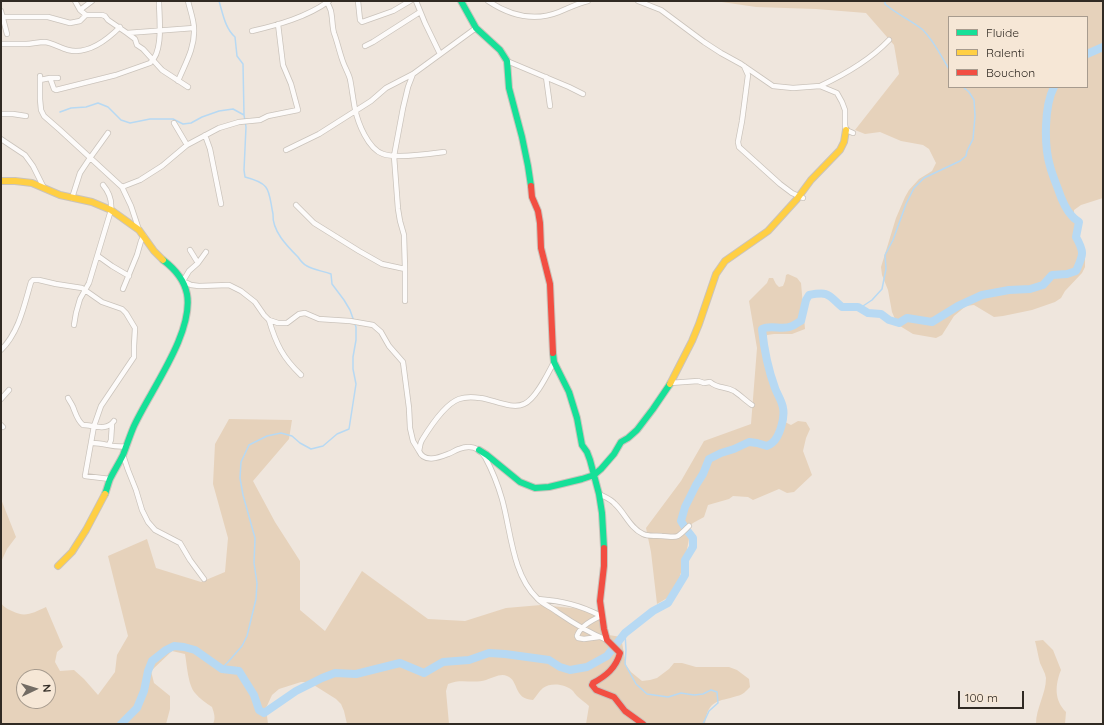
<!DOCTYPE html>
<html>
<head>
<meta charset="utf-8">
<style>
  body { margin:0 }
  #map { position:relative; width:1104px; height:725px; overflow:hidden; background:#efe6dd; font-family:Quicksand,sans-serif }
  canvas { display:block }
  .frame { position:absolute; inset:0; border:2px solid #302a23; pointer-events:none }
  .legend { position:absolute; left:948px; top:16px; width:140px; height:72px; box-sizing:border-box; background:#f6e7d6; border:1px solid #a79b8e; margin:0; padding:5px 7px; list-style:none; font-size:12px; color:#302a23 }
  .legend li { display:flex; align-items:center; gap:8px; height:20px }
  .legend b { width:20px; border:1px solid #a79b8e }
  .north { position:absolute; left:16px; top:669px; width:40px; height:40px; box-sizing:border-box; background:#f6e7d6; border:1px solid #a79b8e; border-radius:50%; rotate:86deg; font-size:11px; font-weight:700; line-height:16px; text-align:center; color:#302a23 }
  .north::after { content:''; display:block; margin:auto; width:14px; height:18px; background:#736c64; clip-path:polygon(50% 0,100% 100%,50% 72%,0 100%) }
  .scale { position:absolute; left:958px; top:691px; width:66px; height:18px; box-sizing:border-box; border:2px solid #302a23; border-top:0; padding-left:5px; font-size:12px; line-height:14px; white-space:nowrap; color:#302a23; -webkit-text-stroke:3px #f6e7d6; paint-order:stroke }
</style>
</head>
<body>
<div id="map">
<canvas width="1104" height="725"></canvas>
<div class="frame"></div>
<ul class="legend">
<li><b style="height:5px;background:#16e098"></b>Fluide</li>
<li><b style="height:5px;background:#ffcf43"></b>Ralenti</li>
<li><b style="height:5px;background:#f24e42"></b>Bouchon</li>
</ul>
<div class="north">N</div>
<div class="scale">100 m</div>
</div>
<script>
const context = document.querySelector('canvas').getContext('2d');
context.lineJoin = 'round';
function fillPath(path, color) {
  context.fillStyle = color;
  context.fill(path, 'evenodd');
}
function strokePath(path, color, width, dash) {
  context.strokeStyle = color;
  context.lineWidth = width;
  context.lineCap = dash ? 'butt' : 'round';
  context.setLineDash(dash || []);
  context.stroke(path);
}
fillPath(new Path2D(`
  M715 1H1103V198L1081 205 1074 210V219L1079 242 1085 258V267L1082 273 1065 291 1061 298 1055 302 1032 310 1003 316 994 317 974 305 966 306 954 316 942 335 936 338 913 334 900 326 895 319 892 312 888 290 882 275 881 267 885 254 896 218 905 197 909 190 919 179 932 171 936 163 929 149 923 145 901 141 880 132 865 134 855 130 899 74 894 45 866 13 816 9 756 7ZM949 17H1087V87H949Z
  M788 274 797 278 801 283 805 329 792 334H774L767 335 766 344 774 377 784 403 785 422 791 425 798 421 806 422 810 429 806 438 803 451 812 475 794 492 787 493 779 489 753 500 748 497 733 496 729 499 708 505 704 517 693 523 687 528 689 539 686 555 678 583 669 597 657 604 651 552 646 528 681 481 704 441 751 424 757 348 749 301 767 283 769 278H773L776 284 779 287 783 286 785 281 786 275Z
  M229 419 292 420 289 439 253 481 275 522 300 561V610L325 631 362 571 428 619 465 621 506 608 541 605 602 611 604 631 609 635 621 637 626 665 631 672 642 681 650 680 657 678 669 669 674 663H682L696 667H729L737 670 749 679 750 687C746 691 743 695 737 696 718 702 708 699 705 724H586L589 706C585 702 580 699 577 696 575 694 574 692 573 691 566 684 551 682 543 688 539 691 536 697 533 700 513 699 519 680 507 676 501 673 492 678 486 680 473 684 461 678 448 684L446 691 449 724H347L344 711 341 704 336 699 309 682H301L279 689 272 695 266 708 268 724H213C216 718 214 713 212 707 206 703 200 699 195 693 188 685 187 665 185 654L172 651 151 671 154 683 170 696V709L166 724H1V603C4 607 7 609 12 611 25 618 33 613 46 607L63 647 57 652 55 662 60 671 74 670 84 679 98 695 115 672 117 655 128 636 108 556 147 539 156 568 201 582 225 572 228 538 213 484 215 444ZM24 677H48V701H24Z
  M1 499 16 537 7 549 1 562Z
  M1043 640 1053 650 1061 670C1055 685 1054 700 1066 712L1065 724H1036C1036 708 1046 694 1046 678 1045 672 1042 668 1040 663 1038 656 1037 648 1035 641Z`), '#e6d2bb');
strokePath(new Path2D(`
  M885 1V4C896 14 911 20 923 30 934 41 941 56 949 69
  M60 112 71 108 86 107 98 103 108 107 121 120 130 123 150 119H173L183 124 191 123 202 117 219 111 233 109 244 115
  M860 308 872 300 882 289 886 269 885 255 893 240 906 204 914 188 924 178 960 161 966 156 967 151 973 139 975 116 974 100 969 92 963 87
  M625 633 626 650 625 664 636 684 647 694 668 697 681 693 694 695 703 694 711 690 717 692 718 703 709 711 703 724
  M218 667 224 666 228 662 242 646 247 636 256 599 257 583 254 563 255 538 243 495 240 478 241 462 249 445 267 436 281 433 292 436 300 443 311 449 323 446 337 434 349 429 356 384 353 369V357L356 340V327L350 310 344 300 332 284 331 274C323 271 314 270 307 266 303 264 300 260 298 257 287 246 272 231 273 214 268 190 272 184 245 177L244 170 246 127 244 115 243 64 237 56 235 37C225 28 223 14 219 1`), '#b7d9f3', 1.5);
strokePath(new Path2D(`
  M1087 54 1103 47
  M121 724 137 708 144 691 148 671 152 661 166 650 174 646 184 647 195 650 222 669 239 671 254 695 259 710 264 713 296 691 322 678 335 673 356 674 400 663 424 673 443 662 469 660 489 653 505 654 549 660 560 667 570 670 587 667 607 656 625 633 653 611 668 603 685 575V560L693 547V538L686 529 681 521 685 507 696 485 703 474 709 459 721 453 734 449 749 442 757 443 767 446C769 445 771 444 772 443 780 437 785 417 783 408 782 401 777 394 775 388 768 369 764 349 762 329 772 324 782 331 792 326 795 325 798 322 801 321L806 300 809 295C830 291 828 295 842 307H858L868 313 881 314 889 320 899 323 907 318 932 322 958 306 982 295 1009 290 1030 289 1043 285 1052 275 1067 274 1076 271C1083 255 1085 253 1076 237L1079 222C1077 220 1074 219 1072 216 1065 209 1061 198 1058 189 1055 181 1052 174 1050 166 1044 146 1044 106 1054 87`), '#b7d9f3', 8);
const street = new Path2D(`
  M75 1 80 10 86 15H102L105 16 108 20 127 33 194 28
  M325 1C334 8 331 23 334 33 337 41 339 50 342 59 344 66 348 72 350 79 352 89 353 99 355 109 358 123 368 149 383 154 397 159 429 154 444 152
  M358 1 360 20 362 22 393 11 410 1
  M416 1 425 23 440 54
  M488 1C509 15 534 22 559 12 569 8 578 3 588 1
  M638 1 661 10 704 42 721 53 741 64 773 86 793 88 820 86 837 93 842 102 845 110V125L846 130 853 133
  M80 10 92 1
  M1 11 7 34
  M1 17H48L70 23 80 21 86 15
  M252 31C278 25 307 17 329 1
  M127 33 135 39 137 45 143 49 162 70 188 87
  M1 44C9 44 18 44 26 44 32 44 38 42 45 42 53 43 60 48 68 50 88 55 107 40 120 27
  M365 46 373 42 420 12
  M507 61 569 87 583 94
  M744 66 748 75 742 121 738 142 739 147 780 184 792 193 803 198
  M40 76V99L41 110 44 116 60 130 122 187 131 206 139 230
  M546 77 550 106
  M50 78 54 89 56 90 116 75 150 63C164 52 159 17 159 1
  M40 80 50 78H58
  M178 81C185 64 195 48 194 29 194 20 190 10 188 1
  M820 86C846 74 870 60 889 40
  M1 114H13L26 116
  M174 123 187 145
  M205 135 210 149 221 204
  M1 139 25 155 33 166 44 188
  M286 150 319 134 371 101 386 88 413 74 476 28
  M122 187 140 180 162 166 187 145 219 128 239 122 260 120 268 116 298 110 291 84 283 65 278 24
  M72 198 80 173 90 158 108 133
  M296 205 314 223 359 251 382 264 405 269
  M190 250 198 263 189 271 183 281 191 285 199 286 229 285 241 291 255 302 264 315 269 320 278 323H287L299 314 305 313 319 319 350 321 373 325 381 332 389 346 403 362 409 408 410 428 413 441 419 451
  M98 256 112 266 129 276
  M198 263 206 252
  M123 289 137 255 141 241 144 236
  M405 301V269L404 235 400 221 398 209 394 156 403 108 408 87 413 74
  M269 320C276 344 283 358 301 375
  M74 325 76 313 80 299 89 283 111 210C112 201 109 192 103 185
  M1 350C19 332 24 306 31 282L33 280H39L56 284 82 288 102 302 122 309 126 313 135 328 134 346V357L101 406 94 426 85 476 110 479
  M554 362C548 373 536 399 524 404 512 410 492 399 480 398 473 397 465 397 459 399 445 404 430 427 422 440 420 443 420 447 419 451 424 463 438 458 448 454 452 453 455 450 459 449 469 445 479 447 485 457 492 470 498 485 502 499 511 531 512 574 537 598 542 604 551 607 557 612 573 623 589 633 607 640
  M670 383 698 381 704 383 710 382C718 389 725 386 734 391 740 395 746 401 752 405
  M68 398C70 402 72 404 73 407 76 414 77 420 83 425 93 425 106 432 114 421
  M1 399 9 390
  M1 425 3 427
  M91 443C103 442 115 449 127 446
  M109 445 111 440 112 424
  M123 455 128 470 136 490 142 510 148 522 155 530 180 543 190 560 204 579
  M599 494C605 497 611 499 615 504 625 513 630 528 643 534 649 537 656 535 662 536 679 537 676 539 689 526
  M538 599C562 601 580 605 601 616
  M599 637 584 639 578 638 577 636C580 626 592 620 601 616`);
const fast = new Path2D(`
  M461 1 476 28 500 50 507 61 509 88 522 137 528 166 531 186
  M553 353 554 362 569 392 577 418 582 445 587 452 590 460 599 494 602 513 604 548
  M479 450 487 455 520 482 535 488 549 487 582 479 594 475 601 469 614 454 621 442 628 438 637 430 653 409 670 384
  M105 494C107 489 108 484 110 479 114 471 119 463 123 455 127 445 130 435 134 426 150 391 194 333 187 294 184 279 175 269 163 260`);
const slow = new Path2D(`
  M1 181H15L32 183 60 195 92 202 111 210 139 230 154 251 163 260
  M670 384 692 341 699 324 716 274 725 261 768 231 797 199 811 180 840 150 844 142 846 130
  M58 566 72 552 86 530 105 494`);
const jam = new Path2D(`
  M531 186 532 197 538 211 540 223 541 248 550 284 553 353
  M604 548V566L600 601 604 629 607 640 620 653C616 668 606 676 593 683L592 685 596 690 614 697 625 711 643 724`);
strokePath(street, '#cac3bb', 6);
strokePath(fast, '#cac3bb', 8);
strokePath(slow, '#cac3bb', 8);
strokePath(jam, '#cac3bb', 8);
strokePath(street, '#fdfbfa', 4.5);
strokePath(fast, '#16e098', 6);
strokePath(slow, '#ffcf43', 6);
strokePath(jam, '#f24e42', 6);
</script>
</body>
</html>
